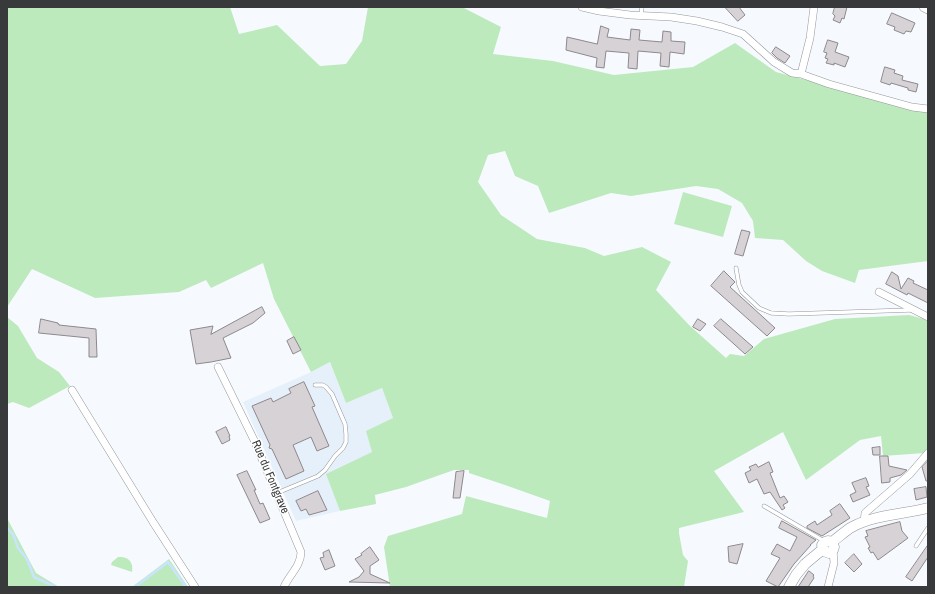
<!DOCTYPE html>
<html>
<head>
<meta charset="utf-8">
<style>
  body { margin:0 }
  #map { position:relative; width:935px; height:594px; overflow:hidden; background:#f6faff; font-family:"Archivo Narrow",sans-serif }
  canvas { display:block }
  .frame { position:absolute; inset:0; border:8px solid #37393a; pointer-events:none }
</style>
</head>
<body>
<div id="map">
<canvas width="935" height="594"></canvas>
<div class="frame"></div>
</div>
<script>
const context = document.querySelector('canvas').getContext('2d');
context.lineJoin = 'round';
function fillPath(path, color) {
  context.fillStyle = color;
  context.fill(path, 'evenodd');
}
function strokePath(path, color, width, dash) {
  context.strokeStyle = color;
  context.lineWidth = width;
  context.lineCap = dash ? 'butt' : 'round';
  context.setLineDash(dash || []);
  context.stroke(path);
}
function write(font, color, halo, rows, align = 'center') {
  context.font = font + ' "Archivo Narrow",sans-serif';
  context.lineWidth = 3;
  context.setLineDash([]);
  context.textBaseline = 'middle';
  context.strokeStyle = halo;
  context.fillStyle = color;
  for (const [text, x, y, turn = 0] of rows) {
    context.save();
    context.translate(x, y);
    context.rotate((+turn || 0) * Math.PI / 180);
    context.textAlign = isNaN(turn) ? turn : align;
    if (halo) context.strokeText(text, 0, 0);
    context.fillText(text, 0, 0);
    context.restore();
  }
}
fillPath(new Path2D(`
  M330 362 346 403 382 388 393 418 373 452 327 474 340 511 296 521 243 402 311 372Z`), '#e6f0fb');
fillPath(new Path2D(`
  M7 7H230L239 34 277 25 320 66 346 64 362 41 368 7H462L501 27 493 54 553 61 614 75 693 67 735 43 776 72 928 112V261L859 270 855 283 822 271 806 261 783 240 755 238 753 221 742 203 718 189 696 186 631 196 611 193 549 213 538 186 515 176 505 151 488 155 478 182 501 215 537 239 585 248 604 256 642 247 671 262 656 290 689 325 726 358 730 354 744 356 764 339 835 319 909 315 924 319 928 322V449L925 453 883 456 881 436 860 440 806 480 783 432 714 471 744 512 679 528V533L683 555 688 561 684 587H390L384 547 388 536 462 514 466 496 547 518 550 501 505 485 469 473V470H454L406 487 375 495 376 504 340 511 326 474 372 452 366 431 393 418 382 388 346 403 330 362 311 372 274 299 263 263 211 288 206 280 179 292 95 298 32 269 7 307Z
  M683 192 732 206 723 237 674 224Z
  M7 317 18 326 37 358 59 372 70 386 29 408 13 402 7 404Z
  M7 518 36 573 59 587H7Z
  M118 557C128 556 134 562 132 572L111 565 112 562Z
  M169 559 188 587H132Z`), '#bdeabd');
strokePath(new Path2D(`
  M7 528 13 534 18 548 27 559 34 577 56 587
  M135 587 168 562 186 587`), '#c9e4fe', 2.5);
const building = new Path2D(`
  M725 7H739L745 15 738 21Z
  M835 7H847L844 19 842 18 840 23 833 20 835 16 833 14Z
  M892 13 915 23 911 32 906 31 904 34 894 30 895 27 887 24Z
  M601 26 609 29 607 37 630 40 631 29 640 30 639 40 662 42 663 31 671 32V41L685 42 684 54 670 52 669 67 660 66 661 53 638 51 637 69 628 68 629 53 606 51 604 68 596 67 597 58 566 50 567 37 597 44Z
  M828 40 838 43 835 52 849 57 845 67 834 63V65L826 63 828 59 825 58 827 53 824 52Z
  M776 47 790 56 785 63 777 58 772 53Z
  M885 67 895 70 894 73 903 76 902 80 918 84 916 92 908 90V88L891 83 890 85 881 82Z
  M742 230 750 232 743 256 735 254Z
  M724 271 735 282 730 287 775 328 767 336 711 286Z
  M892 272 898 276 901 289 908 278 914 281 913 283 928 290V303L908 293 907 295 886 284Z
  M262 307 265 313 253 323 223 338 231 358 211 362 196 364 190 330 213 326 211 334Z
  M41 319 58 323V324H59V325L96 329 97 357H89V338L39 333Z
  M698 319 706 324 700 331 693 327Z
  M721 319 753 347 745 354 714 326Z
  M294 337 301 350 293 354 287 341Z
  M304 382 315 406 312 407 329 446 317 451 311 437 293 445 304 471 286 479 272 449 269 448 270 445 252 406 271 398 273 402 291 393 289 389Z
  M226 427 230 436H229L230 440 222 444 216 432Z
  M880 447V455H873L872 448Z
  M880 456H888L889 466 907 470 901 475 890 478V482L882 483Z
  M928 461V481H926L922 467Z
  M769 462 773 472 770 473 780 498 784 496 788 502 783 505 785 508 782 510 770 492 764 494 757 479 749 483 745 473 751 470 749 467 756 464 758 467Z
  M247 471 256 490H254L260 504 263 503 270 519 260 523 237 475Z
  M464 471 460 498H453L456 472Z
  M866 478 869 486 866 487 870 495 853 502 850 495 856 492 852 483Z
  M926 487 927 497 916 500 914 489Z
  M318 491 327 510 309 515 306 509 301 511 296 501Z
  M840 504 850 518 822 536 807 528V526L815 521 817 525 832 515 830 511Z
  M782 521 816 540 810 545H811L794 564 778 587 766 581 780 558 771 554 777 544 790 551 797 537 779 528Z
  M900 522 902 531 908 538 878 560 873 552 871 553 868 548 870 547 865 537 868 536 866 531Z
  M743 544 737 564 729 562 728 547Z
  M928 545V557L912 581 906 577Z
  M370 547 379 560 370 566V574L390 583 349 582 359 577 364 571 355 559 362 555 361 554Z
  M329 550 335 566 325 570 320 558 324 557 323 553Z
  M854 554 862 564 854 572 845 563Z
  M809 571 814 575 813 576 814 578 808 587H798L804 578Z`);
fillPath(building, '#d7d2d5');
strokePath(building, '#8d888b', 1);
const service = new Path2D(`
  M641 15 642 7
  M736 268 739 285 742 292 759 308 771 313 789 314 911 310
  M277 493 318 476 325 470 335 456 343 448 346 442V434L345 424 332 394 326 387 323 385H315
  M764 506 824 541
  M916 546 928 528`);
const minor = new Path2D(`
  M582 7 599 11 630 15 671 17 697 21 722 27 743 34 774 62 792 73 801 74
  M814 7 810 38 801 74 829 84 912 107 928 109
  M879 292 928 317
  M218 367 254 440 301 552C301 566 289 575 284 587
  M72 390 153 522 195 587
  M864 522 865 513 910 474 928 453
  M828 587 834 563 833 550`);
const tertiary = new Path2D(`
  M924 7 928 9`);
const secondary = new Path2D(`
  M832 542 834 547 833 550 829 553 824 551 822 545C825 541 828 540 832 542 839 537 845 531 852 527 874 515 904 514 928 508
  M789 587 796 575 805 564 823 549`);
strokePath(service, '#93979b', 4.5);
strokePath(minor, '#93979b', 8);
strokePath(tertiary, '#93979b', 10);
strokePath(secondary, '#93979b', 11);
strokePath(service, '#fff', 3.5);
strokePath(minor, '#fff', 7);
strokePath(tertiary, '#fff', 9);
strokePath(secondary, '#fff', 10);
write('12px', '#37393a', '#fff', [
  ["Rue du Fontgrave",270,477,67]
]);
</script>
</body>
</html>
